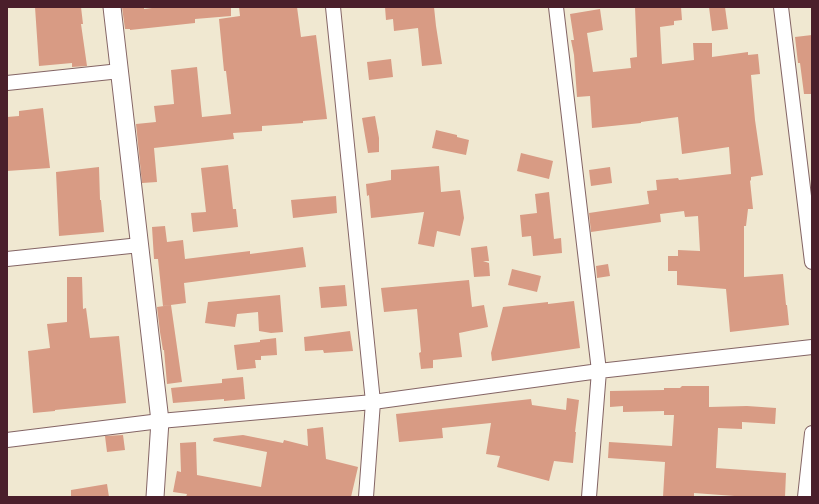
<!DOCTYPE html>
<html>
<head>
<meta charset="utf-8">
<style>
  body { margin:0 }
  #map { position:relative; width:819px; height:504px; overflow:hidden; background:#f0e8d1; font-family:Alegreya,serif }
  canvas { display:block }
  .frame { position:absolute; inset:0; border:8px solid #4a1f2b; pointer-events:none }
</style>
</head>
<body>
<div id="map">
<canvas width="819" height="504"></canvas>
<div class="frame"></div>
</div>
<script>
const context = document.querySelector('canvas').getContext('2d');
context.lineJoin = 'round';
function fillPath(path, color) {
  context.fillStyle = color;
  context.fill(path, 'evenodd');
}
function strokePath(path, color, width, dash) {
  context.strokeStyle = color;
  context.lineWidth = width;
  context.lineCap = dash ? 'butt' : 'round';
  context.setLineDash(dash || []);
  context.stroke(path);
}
fillPath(new Path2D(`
  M35 7H81L83 24H81L87 66 72 67V63L39 66Z
  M122 7H144V9L160 7H231V16L195 19V23L130 30V29H125Z
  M239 7H297L301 37 316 35 327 119 303 121V123L262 126V131L233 133 234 139 154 148 157 182 142 183 136 124 156 122 154 106 174 104 171 70 197 67 202 117 231 114 226 71H224L219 19 240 16Z
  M385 7H434L436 26 442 64 422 66 418 28 394 31 393 19 386 20Z
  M635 7H681L682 20 674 21V25L660 27 662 64 694 60 693 43H712V57L748 52V55L758 54 760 74 751 75 755 120 763 175 751 177V180L750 181 753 209H748L746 226H744V277L783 274 786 305H787L789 325 730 332 726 289 677 285V271H668V256H678V250L700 251 698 216 685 217 684 211 660 214 661 222 591 232 589 213 649 204 647 191 657 190 656 180 678 178 679 180 731 174 729 147 682 154 678 117 641 122V123L592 128 590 96 577 97 574 55 571 40H574L570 14 600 9 603 30 587 33 593 72 631 68 630 58 637 57Z
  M709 7H725L728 29 712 31Z
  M812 35V94H804L800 63H798L795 37Z
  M391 59 393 77 369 80 367 62Z
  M43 108 50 168 7 171V117L19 116V111Z
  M375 116 379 138V152L368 153 362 118Z
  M436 130 457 135V137L469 140 466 155 432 148Z
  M521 153 553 161 549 179 517 171Z
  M228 165 233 209H236L238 227 193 232 191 213 206 212 201 168Z
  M439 166 441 192 460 190 464 218 460 236 437 231 434 247 418 244 424 212 371 218 369 195 367 196 366 184 391 180V170Z
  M99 167 100 200H101L104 232 59 236 56 172Z
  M610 167 612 183 591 186 589 170Z
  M549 192 554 239 561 238 562 253 533 256 531 236 522 237 520 215 537 213 535 194Z
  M336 196 337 213 293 218 291 200Z
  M165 226 167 242 183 240 185 259 250 251V254L303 247 306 267 184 283 186 303 163 306 158 259H154L152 227Z
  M487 246 489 261H483L489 263 490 276 474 277 471 248Z
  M608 264 610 276 597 278 596 266Z
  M512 269 541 276 537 292 508 285Z
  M67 277H82L83 309 86 308 90 338 119 336 126 403 55 410V411L33 413 28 351 50 348 47 324 67 322Z
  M469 280 472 307 484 305 488 327 459 333 462 357 433 360V368L421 369 419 353 421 352 417 309 384 312 381 288Z
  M345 285 347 306 321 308 319 287Z
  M280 295 283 332 271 333 259 331 258 312 237 314 235 327 205 323 208 302Z
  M574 301 580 348 492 361 491 353 503 307 548 302V304Z
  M171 305 182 382 167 384 164 350H163L160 332 157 307Z
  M350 331 353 351 324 353 323 350 305 351 304 337Z
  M276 338 277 355 261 356V360H255L256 368 237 370 234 345 260 342V340Z
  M243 377 245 399 224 401V399L173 403 171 388 222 383V379Z
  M682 386H709V407L747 406 776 408 775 424 742 422V429L718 428 716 468 786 473 785 497H748L694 493V497H663L665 462 608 458 609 442 672 446 674 415H664V411L623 412V406L610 407V391L664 390V388H680Z
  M567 398 579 400 575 432H576L573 463 554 461 549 481 497 467 500 456 486 454 491 423 442 428 443 438 399 442 396 414 531 399 532 405 566 410Z
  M323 427 326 459 358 467 351 497H186L187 494 173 492 177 471 181 472 180 443 196 442 197 475 261 487 267 452 213 441 214 438 243 435 283 443 284 440 308 446 307 429Z
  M123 435 125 450 107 452 105 436Z
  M107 484 109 497H71V490Z`), '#d89b84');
const minor = new Path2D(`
  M333 7 373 402 366 497
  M556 7 599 371 589 497
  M781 7 812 262
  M7 83 120 71
  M7 259 140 245
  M7 440 160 421 373 402 599 371 812 347
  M805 497 812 433`);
const tertiary = new Path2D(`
  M112 7 160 421 155 497`);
strokePath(minor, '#846565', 16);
strokePath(tertiary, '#846565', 19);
strokePath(minor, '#fff', 14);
strokePath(tertiary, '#fff', 17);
</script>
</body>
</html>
